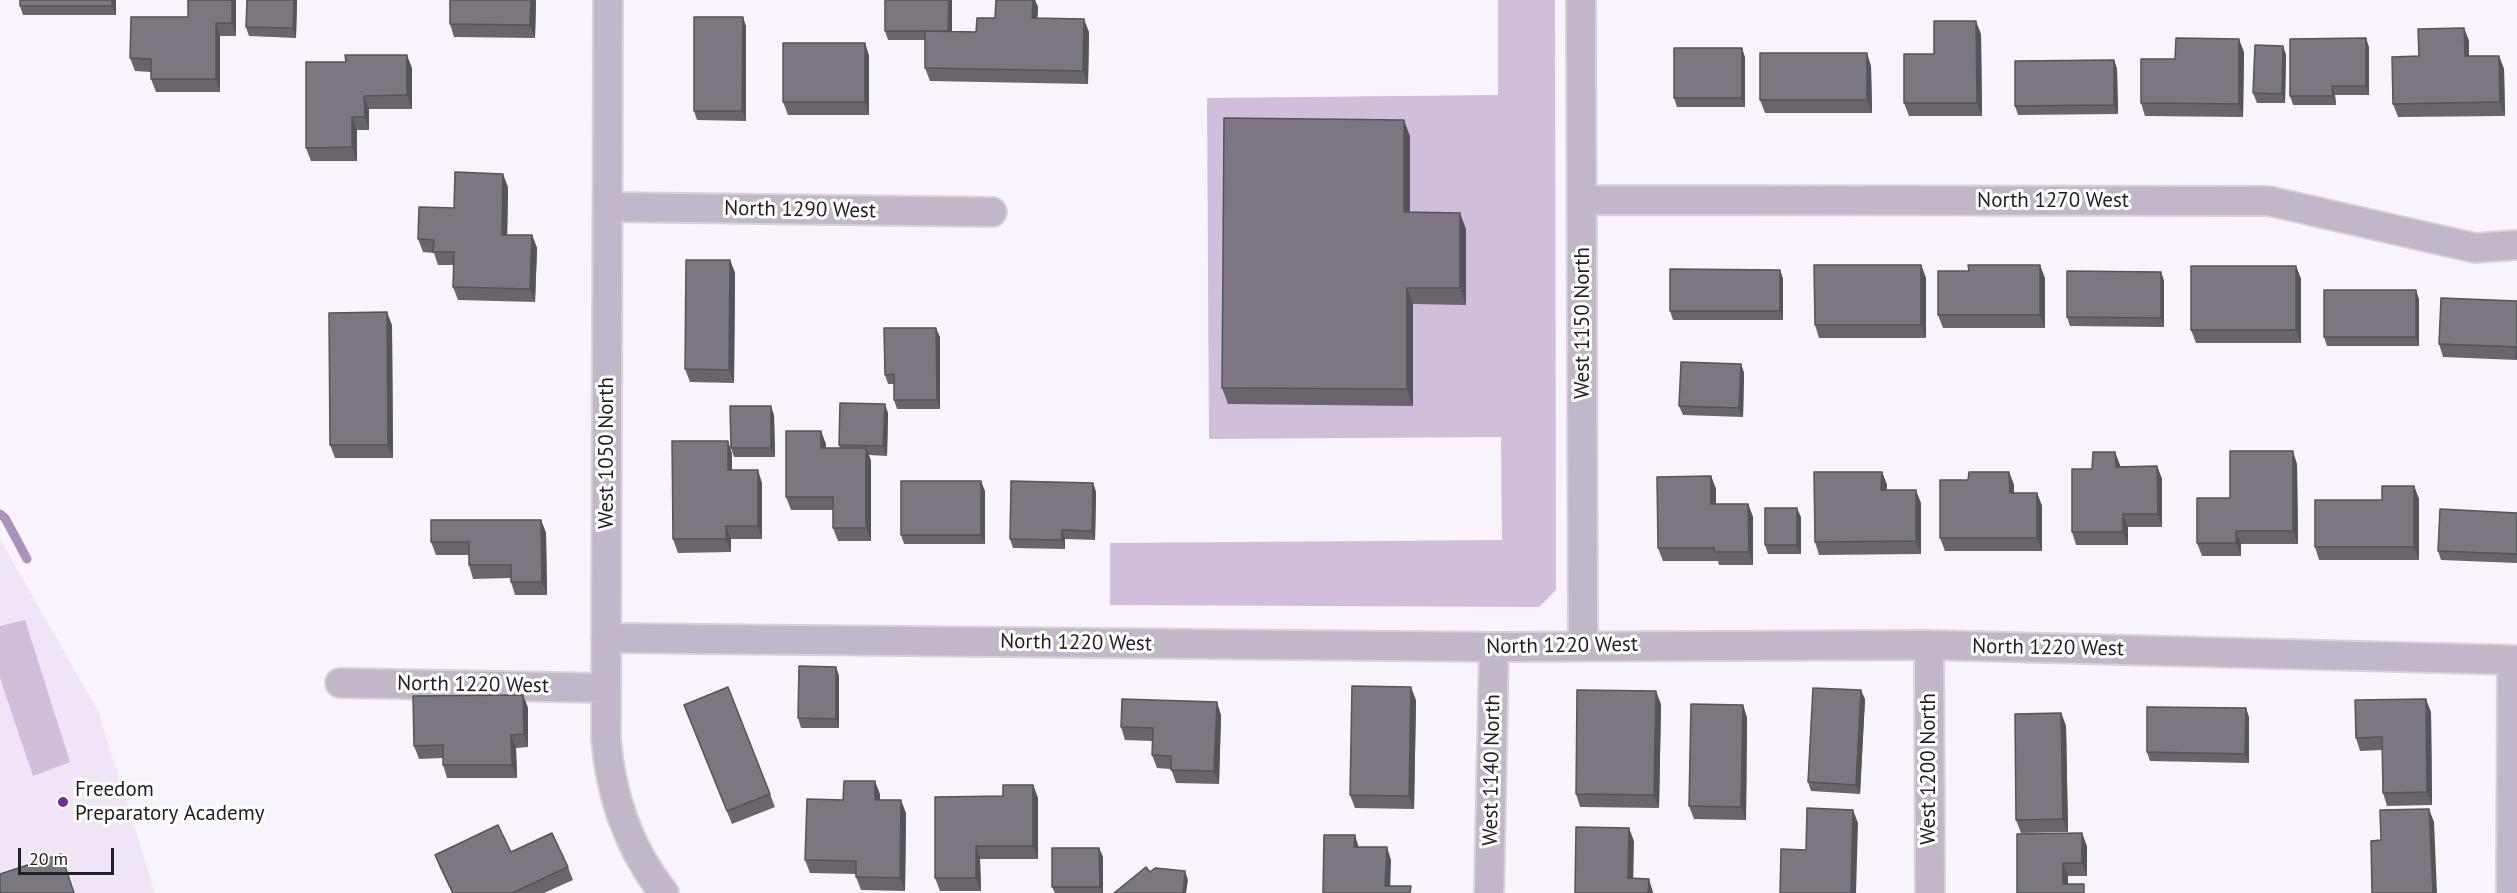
<!DOCTYPE html>
<html>
<head>
<meta charset="utf-8">
<style>
  body { margin:0 }
  #map { position:relative; width:2517px; height:893px; overflow:hidden; background:#f9f3fd; font-family:"PT Sans",sans-serif }
  canvas { display:block }
  .scale { position:absolute; left:18px; top:848px; width:96px; height:27px; box-sizing:border-box; border:3px solid #222024; border-top:0; padding-left:8px; font-size:18px; line-height:21px; white-space:nowrap; color:#222024; -webkit-text-stroke:4px #fff; paint-order:stroke }
</style>
</head>
<body>
<div id="map">
<canvas width="2517" height="893"></canvas>
<div class="scale">20 m</div>
</div>
<script>
const context = document.querySelector('canvas').getContext('2d');
context.lineJoin = 'round';
function fillPath(path, color) {
  context.fillStyle = color;
  context.fill(path, 'evenodd');
}
function strokePath(path, color, width, dash) {
  context.strokeStyle = color;
  context.lineWidth = width;
  context.lineCap = dash ? 'butt' : 'round';
  context.setLineDash(dash || []);
  context.stroke(path);
}
function write(font, color, halo, rows, align = 'center') {
  context.font = font + ' "PT Sans",sans-serif';
  context.lineWidth = 6;
  context.setLineDash([]);
  context.textBaseline = 'middle';
  context.strokeStyle = halo;
  context.fillStyle = color;
  for (const [text, x, y, turn = 0] of rows) {
    context.save();
    context.translate(x, y);
    context.rotate((+turn || 0) * Math.PI / 180);
    context.textAlign = isNaN(turn) ? turn : align;
    if (halo) context.strokeText(text, 0, 0);
    context.fillText(text, 0, 0);
    context.restore();
  }
}
fillPath(new Path2D(`
  M0 539 98 711 155 893H0Z`), '#efe5f6');
fillPath(new Path2D(`
  M1498 0H1555L1556 590 1539 607 1110 605V543L1502 540 1501 437 1209 439 1207 98 1498 95Z
  M25 620 70 762 33 776 0 678V626Z`), '#cfbfda');
strokePath(new Path2D(`
  M0 514 5 518 27 559`), '#a993b8', 9);
const minor = new Path2D(`
  M608 0 606 739C611 797 628 848 664 893
  M1581 0 1583 645
  M1583 200 2269 201 2475 248 2517 245
  M609 207 992 212
  M606 638 1494 647 1929 645 2517 660
  M1929 645 1930 893
  M340 683 605 688
  M1489 893 1494 647
  M2511 893 2512 660`);
strokePath(minor, '#d7d1da', 32);
strokePath(minor, '#c1b7c8', 28);
fillPath(new Path2D(`
  M116 0V15H23L20 6Z
  M236 0V36H220V92H156L151 79V72L135 71 130 58Z
  M247 0H297L296 38 249 36 246 27Z
  M536 0 535 38 454 37 450 24Z
  M885 0H952V32H976L995 18 996 0H1035L1038 7 1037 18 1089 32 1088 84 930 81 925 68V40H888L885 31Z
  M746 26V121L697 120 694 111Z
  M2464 28 2469 41V56H2499L2504 69 2505 116 2398 117 2393 104 2419 56Z
  M1981 34 1982 116H1909L1904 103 1934 54Z
  M865 43 869 56V115H788L783 102Z
  M2283 46 2286 55 2285 103H2257L2253 93Z
  M2369 47V95H2335L2336 105H2293L2290 96Z
  M2244 52 2243 117 2145 116 2141 103Z
  M1745 57V107H1677L1674 98Z
  M2114 60 2117 69 2118 114 2018 115 2015 106Z
  M306 62 412 68V109H369V130H357V161H311L306 148Z
  M1871 66 1872 113H1765L1760 100Z
  M1410 136V212L1466 229V305L1413 304V406L1228 404 1222 388Z
  M508 187 507 235H532L537 248 535 302 458 300 453 287 454 265H438L434 253 423 252 418 239 454 208Z
  M730 260 735 273 734 383 690 382 685 369Z
  M1921 265 1926 278V338H1819L1815 325Z
  M2296 266 2301 279V343H2196L2191 330Z
  M1780 270 1783 279V320H1673L1670 311Z
  M2161 272 2164 281V327L2070 326 2067 317Z
  M2045 278V328H1943L1938 315Z
  M2419 299V346H2327L2324 337Z
  M2517 301V360L2443 357 2439 344Z
  M392 325 393 458H335L330 445Z
  M940 337V409H897L894 400V384H888L885 375Z
  M1741 364 1744 373 1743 417 1683 415 1679 406Z
  M888 413 887 456 869 455 871 461V541H838L833 528V510H791L786 497 826 444V448H840L839 445Z
  M774 415 775 457H734L731 448Z
  M728 441 732 454V470L762 483V539H731V552L678 553 673 539Z
  M2115 452 2120 466H2157L2162 479V527H2128V545H2076L2072 532 2092 469Z
  M2297 464 2298 544H2241V556H2202L2197 543 2230 498Z
  M1882 472 1887 485 1886 490 1921 503V554L1819 555 1815 542Z
  M2009 472 2014 485V493H2037L2042 506V551H1945L1940 538 1968 480Z
  M1711 476 1716 489V504H1748L1753 517V565H1719L1718 561H1663L1658 548Z
  M1093 483 1096 492 1095 540 1065 539V549L1013 548 1010 539Z
  M2414 486 2419 499V560H2319L2315 547 2382 500Z
  M985 491V544H904L901 535Z
  M2517 513V563L2441 560 2438 551Z
  M1801 517V554H1768L1765 545Z
  M541 520 546 533 547 595H515L511 582V578L473 579 469 565V555H436L431 542Z
  M836 667 839 676V728H801L798 718Z
  M523 695 528 708V747L516 748 517 778H447L443 765V758L419 759 414 746Z
  M1865 699 1860 794 1811 791 1808 782Z
  M1416 700 1414 809 1355 808 1350 795Z
  M1661 704 1659 808 1580 807 1576 794Z
  M684 705 770 794 775 807 732 824Z
  M1743 705 1747 718 1746 820 1694 819 1689 806Z
  M2431 712 2432 805 2387 806 2383 793 2382 750 2360 751 2356 738Z
  M2061 713 2066 726 2068 832 2021 833 2016 820Z
  M1221 715 1219 784 1176 783 1171 769 1157 768 1152 755 1153 741 1125 740 1121 727Z
  M2249 717V763L2150 761 2147 752Z
  M1033 785 1038 798V859H980L981 891H940L935 878 1003 796Z
  M880 794V800L906 813 905 891 861 890 856 877V874L810 873 805 860 843 800Z
  M2087 846V876H2068V884L2017 893Z
  M1099 848 1103 857V893H1055L1052 887Z
  M511 852 568 867 573 880 544 893H452L440 868 435 855Z`), '#6a656d');
fillPath(new Path2D(`
  M112 0H116V15L112 6Z
  M232 0H236V36L232 23Z
  M294 0H297L296 38 293 28Z
  M531 0H536L535 38 530 25Z
  M949 0H952V40L948 31Z
  M1033 0H1035L1038 7 1037 31 1032 18Z
  M743 17 746 26V121L742 111Z
  M1084 19 1089 32 1088 84 1083 71Z
  M1976 21 1981 34 1982 116 1977 103Z
  M216 23 220 36V92L216 79Z
  M2464 28 2469 41V69L2465 56Z
  M2366 38 2369 47V95L2366 86Z
  M2239 39 2244 52 2243 117 2239 104Z
  M865 43 869 56V115L865 102Z
  M2283 46 2286 55 2285 103 2282 94Z
  M1742 48 1745 57V107L1742 98Z
  M1867 53 1871 66 1872 113 1867 100Z
  M407 55 412 68V109L407 95Z
  M2499 56 2504 69 2505 116 2500 102Z
  M2114 60 2117 69 2118 114 2114 105Z
  M2332 86 2335 95 2336 105 2333 96Z
  M364 96 369 109V130L365 117Z
  M352 117 357 130V161L352 147Z
  M1404 120 1410 136V229L1404 212Z
  M503 174 508 187 507 248 502 235Z
  M1460 213 1466 229V305L1460 288Z
  M532 235 537 248 535 302 530 289Z
  M730 260 735 273 734 383 729 370Z
  M1921 265 1926 278V338L1921 325Z
  M2040 265 2045 278V328L2040 315Z
  M2296 266 2301 279V343L2296 330Z
  M1780 270 1783 279V320L1780 311Z
  M2161 272 2164 281V327L2161 318Z
  M1407 288 1413 304V406L1407 389Z
  M2416 290 2419 299V346L2416 337Z
  M387 312 392 325 393 458 388 445Z
  M936 328 940 337V409L937 400Z
  M1741 364 1744 373 1743 417 1739 408Z
  M885 404 888 413 887 456 883 446Z
  M771 406 774 415 775 457 771 448Z
  M821 431 826 444V461L821 448Z
  M728 441 732 454V483L728 470Z
  M866 448 871 461V541L866 528Z
  M2293 451 2297 464 2298 544 2293 531Z
  M2115 452 2120 465V480L2116 467Z
  M2157 466 2162 479V527L2158 514Z
  M758 470 762 483V539L758 526Z
  M1882 472 1887 485 1886 503 1881 490Z
  M2009 472 2014 485V506L2010 493Z
  M1711 476 1716 489V517L1711 504Z
  M981 481 985 491V544L981 535Z
  M1093 483 1096 492 1095 540 1092 531Z
  M2414 486 2419 499V560L2414 547Z
  M1916 490 1921 503V554L1916 541Z
  M2037 493 2042 506V551L2037 538Z
  M1748 504 1753 517V565L1749 552Z
  M1797 508 1801 517V554L1797 545Z
  M2123 514 2128 527V545L2123 532Z
  M541 520 546 533 547 595 542 582Z
  M726 526 731 539V552L726 539Z
  M1062 530 1065 539V549L1062 540Z
  M2236 531 2241 544V556L2236 543Z
  M836 667 839 676V728L836 719Z
  M1411 687 1416 700 1414 809 1409 796Z
  M1861 690 1865 699 1860 794 1856 785Z
  M1656 691 1661 704 1659 808 1654 795Z
  M523 695 528 708V747L524 734Z
  M2426 699 2431 712 2432 805 2427 792Z
  M1217 702 1221 715 1219 784 1214 771Z
  M1743 705 1747 718 1746 820 1741 807Z
  M2246 708 2249 717V763L2245 754Z
  M2061 713 2066 726 2068 832 2063 819Z
  M511 735 516 748 517 778 512 765Z
  M875 781 880 794V813L875 800Z
  M1033 785 1038 798V859L1033 846Z
  M901 800 906 813 905 891 900 878Z
  M2429 809 2434 822 2437 893H2433Z
  M1853 810 1858 823 1856 893H1851Z
  M1629 828 1634 841 1633 891 1628 878Z
  M2082 833 2087 846V876L2082 863Z
  M1355 835 1359 848 1354 847Z
  M976 846 980 859 981 891 976 878Z
  M1387 847 1391 860 1390 893 1385 886Z
  M1099 848 1103 857V893H1102L1100 887Z
  M2063 863 2068 876V893L2063 884Z
  M1185 871 1188 880 1186 893H1182Z
  M1649 879 1653 892V893H1648Z`), '#565359');
const building = new Path2D(`
  M20 0H112V6H20Z
  M188 0H232V23H216V79H151V59L130 58 131 17H188Z
  M247 0H294L293 28 246 27Z
  M450 0H531L530 25 450 24Z
  M885 0H949L948 31H885Z
  M996 0H1033L1032 18 1084 19 1083 71 925 68V31L976 32 977 18H995Z
  M694 17H743L742 111H694Z
  M1934 21H1976L1977 103H1904V54H1934Z
  M2464 28 2465 56H2499L2500 102 2393 104 2392 57 2419 56 2418 29Z
  M2176 38 2239 39V104L2141 103V59H2175Z
  M2366 38V86H2332L2333 96H2290V39Z
  M783 43H865V102H783Z
  M2255 45 2283 46 2282 94 2253 93Z
  M1674 48H1742V98H1674Z
  M1760 53H1867V100H1760Z
  M345 55H407V95L364 96 365 117H352V147L306 148V62H346Z
  M2114 60V105L2015 106V61Z
  M1224 118 1404 120V212L1460 213V288H1407V389L1222 388Z
  M455 172 503 174 502 235H532L530 289 453 287 454 252H433L434 240 418 239 419 207 454 208Z
  M686 260H730L729 370 685 369Z
  M1814 265H1921V325H1815Z
  M1968 265H2040V315H1938V271H1969Z
  M2191 266H2296V330H2191Z
  M1670 269 1780 270V311H1670Z
  M2067 271 2161 272V318L2067 317Z
  M2324 290H2416V337H2324Z
  M2441 298 2517 301V357H2516L2517 347 2439 344Z
  M387 312 388 445H330L329 313Z
  M884 328H936L937 400H894V374L885 375Z
  M1681 362 1741 364 1739 408 1679 406Z
  M840 403 885 404 883 446 839 445Z
  M730 406H771V448H731Z
  M786 431H821V448H866V528H833V497H786Z
  M672 441H728V470H758V526H726V539H673Z
  M2230 451H2293V531H2236V543H2197V498H2230Z
  M2093 452H2115L2116 467 2157 466 2158 514H2123V532H2072V469H2092Z
  M1814 472H1882L1881 490H1916V541L1815 542Z
  M1969 472H2009L2010 493H2037V538H1940V480H1968Z
  M1711 476V504H1748L1749 552H1714V548H1658L1657 477Z
  M901 481H981V535H901Z
  M1011 481 1093 483 1092 531 1062 530V540L1010 539Z
  M2382 486H2414V547H2315V500H2382Z
  M1765 508H1797V545H1765Z
  M2440 509 2517 513V554L2438 551Z
  M431 520H541L542 582H511V565H469V542H431Z
  M799 666 836 667V719L798 718Z
  M1352 686 1411 687 1409 796 1350 795Z
  M728 687 770 794 727 811 684 705Z
  M1813 688 1861 690 1856 785 1808 782Z
  M1577 690 1656 691 1654 795 1576 794Z
  M523 695 524 734 511 735 512 765H443V745L414 746 413 696Z
  M1122 699 1217 702 1214 771 1171 770V756L1152 755 1153 728 1121 727Z
  M2426 699 2427 792 2383 793 2382 737 2356 738 2355 700Z
  M1691 704 1743 705 1741 807 1689 806Z
  M2147 707 2246 708 2245 754 2147 752Z
  M2061 713 2063 819 2016 820 2015 714Z
  M844 781H875V800H901L900 878 856 877V861L805 860 807 799 843 800Z
  M1003 785H1033V846H976V878H935V797L1003 796Z
  M1807 808 1853 810 1851 893H1780L1781 849 1806 850Z
  M2429 809 2433 893H2372L2371 841 2381 840 2380 810Z
  M498 825 511 852 552 833 568 867 512 893H453L435 855Z
  M1576 827 1629 828 1628 878 1649 879 1648 893H1575Z
  M2082 833V863H2063V884H2084V893H2017V834Z
  M1324 835H1355L1354 847H1387L1385 886H1411L1410 893H1323Z
  M1052 848H1099L1100 887H1052Z
  M61 854 74 893H0V874Z
  M1146 867 1150 872 1155 868 1185 871 1183 893H1114Z`);
fillPath(building, '#7b767f');
strokePath(building, '#565359', 1.5);
for (const [x, y, r, color] of [
  [63,802,6,"#762a9c"]
]) {
  const dot = new Path2D();
  dot.arc(x, y, r, 0, 2 * Math.PI);
  context.fillStyle = color;
  context.fill(dot);
  strokePath(dot, '#fff', 2);
}
write('21px', '#222024', '#fff', [
  ["North 1270 West",2053,201],
  ["North 1290 West",800,210,1],
  ["West 1150 North",1583,323,-90],
  ["West 1050 North",607,453,-90],
  ["North 1220 West",1076,643,1],
  ["North 1220 West",1562,646,-1],
  ["North 1220 West",2048,648,1],
  ["North 1220 West",473,685,1],
  ["West 1200 North",1929,769,-90],
  ["West 1140 North",1492,770,-89]
]);
write('21px', '#222024', '#fff', [
  ["Freedom",75,790],
  ["Preparatory Academy",75,814]
], 'left');
</script>
</body>
</html>
